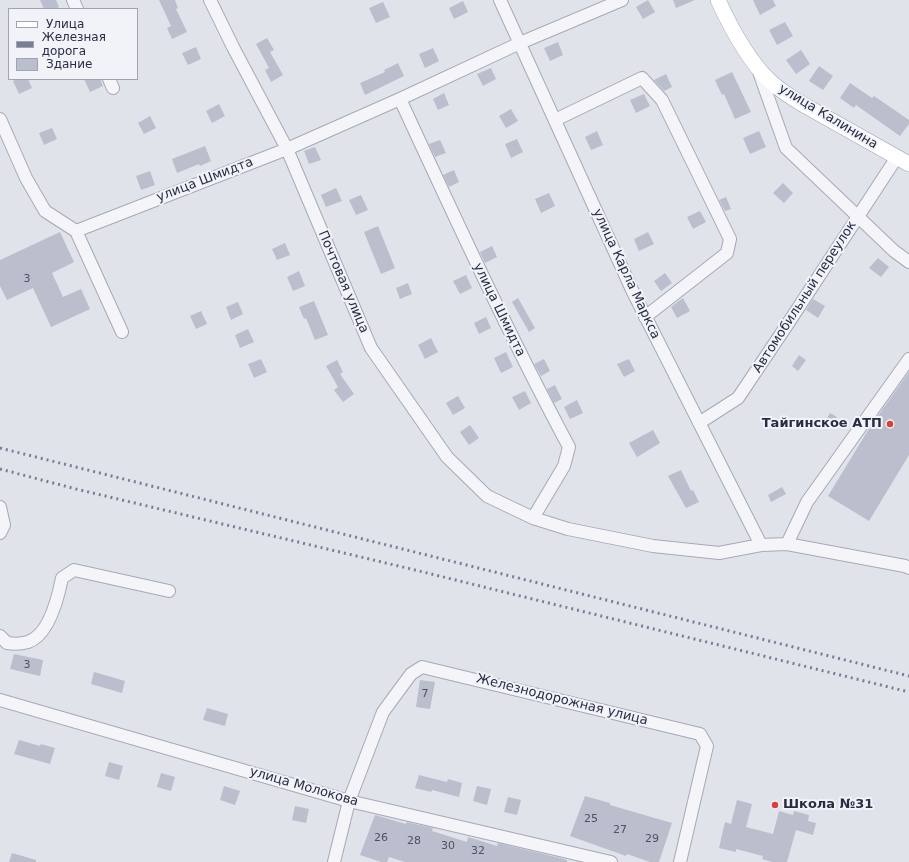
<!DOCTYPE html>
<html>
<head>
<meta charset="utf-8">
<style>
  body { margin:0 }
  #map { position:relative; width:909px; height:862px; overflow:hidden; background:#e1e3eb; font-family:"DejaVu Sans",sans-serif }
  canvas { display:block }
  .legend { position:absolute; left:8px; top:8px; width:130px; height:72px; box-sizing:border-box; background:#f1f3f8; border:1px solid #a0a4b0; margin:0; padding:5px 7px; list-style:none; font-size:12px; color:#272d45 }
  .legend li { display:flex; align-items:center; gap:8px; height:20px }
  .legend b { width:20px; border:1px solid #a0a4b0 }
</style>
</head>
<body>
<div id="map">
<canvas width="909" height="862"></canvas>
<ul class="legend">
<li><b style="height:5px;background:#fff"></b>Улица</li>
<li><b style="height:5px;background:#797e97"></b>Железная дорога</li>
<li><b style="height:11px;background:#bbbecc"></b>Здание</li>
</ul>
</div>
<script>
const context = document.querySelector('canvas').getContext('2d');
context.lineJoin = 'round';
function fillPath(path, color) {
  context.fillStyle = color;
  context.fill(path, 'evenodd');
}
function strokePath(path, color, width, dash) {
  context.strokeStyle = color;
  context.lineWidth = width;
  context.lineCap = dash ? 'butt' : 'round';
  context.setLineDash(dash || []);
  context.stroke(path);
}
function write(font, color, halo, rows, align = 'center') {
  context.font = font + ' "DejaVu Sans",sans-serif';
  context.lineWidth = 4;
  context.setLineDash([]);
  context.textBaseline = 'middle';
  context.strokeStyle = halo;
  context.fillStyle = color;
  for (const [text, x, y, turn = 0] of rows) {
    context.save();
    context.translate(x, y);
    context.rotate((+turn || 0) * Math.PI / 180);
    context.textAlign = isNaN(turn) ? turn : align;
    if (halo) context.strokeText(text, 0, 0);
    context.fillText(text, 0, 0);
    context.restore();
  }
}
fillPath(new Path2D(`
  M40 0H56L59 7 55 9H44Z
  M159 0H175L178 8 176 9 187 32 172 39 167 28 171 26Z
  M648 0 655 12 643 19 636 7Z
  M673 0H695L676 8Z
  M753 0H773L776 6 760 15Z
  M463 1 468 12 454 19 449 8Z
  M383 2 390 17 376 23 369 8Z
  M785 22 793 36 777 45 769 30Z
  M267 38 274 50 270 52 283 75 271 82 265 70 269 68 256 44Z
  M558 42 563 55 550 61 544 48Z
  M196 47 201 59 188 65 182 53Z
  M433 48 439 61 425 68 419 54Z
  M801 50 810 64 796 74 786 60Z
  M398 63 404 76 365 95 360 83 385 72 384 70Z
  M819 66 833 76 823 90 809 81Z
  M491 68 496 79 483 86 477 74Z
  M732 72 751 112 735 119 724 94 722 95 715 80Z
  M666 74 672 87 664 91 654 80Z
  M17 79H28L32 88 19 94 13 81Z
  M84 79H100L103 86 90 92Z
  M850 83 872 98 874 96 909 120V124L900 136 856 105 854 108 840 98Z
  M444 93 449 105 438 110 433 99Z
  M644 94 650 106 636 113 630 100Z
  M219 104 225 116 212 123 206 111Z
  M511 109 518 121 506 128 499 116Z
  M150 116 156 128 144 134 138 123Z
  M52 128 57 139 44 145 39 133Z
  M597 131 603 145 591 150 585 137Z
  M759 131 766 147 750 154 743 138Z
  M517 139 523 152 511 158 505 144Z
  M440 140 446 153 435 157 429 144Z
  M205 146 211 161 200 166 199 164 177 173 172 159Z
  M315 147 321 160 309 164 304 151Z
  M454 170 459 182 449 187 443 175Z
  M150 171 155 185 141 190 136 176Z
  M783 183 793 193 784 203 773 193Z
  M336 188 342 201 326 207 321 195Z
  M549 193 555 206 541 213 535 199Z
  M361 195 368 210 356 215 349 200Z
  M726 197 731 209 725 211 719 200Z
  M700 211 706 222 693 229 687 217Z
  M378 226 395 268 381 274 364 232Z
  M60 232 74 262 52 273 63 297 81 289 90 309 51 327 33 288 7 300 0 286V260Z
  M648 232 654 244 639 251 634 239Z
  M285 243 290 255 277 260 272 249Z
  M492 246 497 257 485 263 480 252Z
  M878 258 889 267 881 277 869 268Z
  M299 271 305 286 293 291 287 277Z
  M665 273 672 283 661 291 654 281Z
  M466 275 472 288 460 294 453 281Z
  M408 283 412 294 400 299 396 288Z
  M518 298 535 328 529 332 512 302Z
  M683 298 690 311 677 318 671 307Z
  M813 299 825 306 818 318 806 310Z
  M314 301 328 335 315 340 306 318 304 319 299 307Z
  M238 302 243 314 231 320 226 307Z
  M201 311 207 324 196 329 190 316Z
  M486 317 491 328 479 334 474 323Z
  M248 329 254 342 240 348 235 335Z
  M431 338 438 352 425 359 418 345Z
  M506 352 513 367 501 373 494 358Z
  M799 355 806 360 798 371 792 366Z
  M261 359 267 372 254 378 248 364Z
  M544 359 550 371 541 376 534 364Z
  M629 359 635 371 624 377 617 364Z
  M337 360 343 372 340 374 354 394 343 402 334 390 338 387 326 366Z
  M909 372V455L869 521 828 496 870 427Z
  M555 385 562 399 554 403 547 389Z
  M525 391 531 403 519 410 512 397Z
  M458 396 465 408 453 415 446 403Z
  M577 400 583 413 570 419 564 407Z
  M830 413 837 417 831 428 824 424Z
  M470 425 479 438 469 445 460 432Z
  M653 430 660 443 637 457 629 443Z
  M681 470 691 491 693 490 699 502 686 508 668 476Z
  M782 487 786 494 771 502 768 495Z
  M14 654 43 660 40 676 10 669Z
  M94 672 125 681 122 693 91 684Z
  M420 680 435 682 430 709 416 707Z
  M207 708 228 714 225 726 203 720Z
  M19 740 40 746 41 744 55 748 50 764 14 754Z
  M109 762 123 766 119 780 105 776Z
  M161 773 175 777 171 791 157 787Z
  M419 775 447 782 448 779 462 783 459 797 432 790 431 792 415 788Z
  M224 786 240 791 235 805 220 800Z
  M477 786 491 789 487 805 473 801Z
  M585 796 610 803V805L672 823 659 862H650L627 854 626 856 570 836Z
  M508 797 521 800 517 815 504 812Z
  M737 800 752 804 746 827 773 834 779 811 793 815 794 811 809 815 808 821 816 823 813 835 796 830 787 862H772L762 859 763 856 736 849V852L719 848 725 822 731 824Z
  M295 806 309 809 306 823 292 820Z
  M375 815 406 824V822L433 828 432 831 467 842 468 837 497 846 498 843 560 858 567 860V862H405L389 857 387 862H381L360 855Z
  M12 853 36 860V862H9Z`), '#bbbecc');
const minor = new Path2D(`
  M73 0 77 9
  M210 0 233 47 287 149 371 348 447 457 487 496 533 518 568 529 653 546 719 553 761 545 787 544 905 566 909 568
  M500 0 633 292 761 545
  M759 72 786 148 894 251 909 262
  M109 79 113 88
  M400 99C454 216 508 333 569 447L564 466 533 518
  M0 119 26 178 45 211 76 231 122 332
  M555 120 642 78 662 100 730 239 727 253 645 317
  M76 231 287 149 400 99 520 43 622 0
  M699 423 738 398 789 322 897 157
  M0 507 4 525 0 533
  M787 544 807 502 909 359
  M0 636 7 643C14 644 21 644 28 642 49 635 58 598 62 578L74 570 169 591
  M0 700 349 801 611 862
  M334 862 349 801 383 712 411 674 422 667 700 734 707 746 680 862`);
const major = new Path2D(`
  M718 0C730 26 750 63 771 82 781 91 792 98 804 105L909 164`);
strokePath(minor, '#a5a9b6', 14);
strokePath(major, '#9fa4b9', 16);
strokePath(minor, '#f5f5f9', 12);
strokePath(major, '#fff', 15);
strokePath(new Path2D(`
  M0 448 909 676
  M0 469 76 489 411 569 909 692`), '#797e97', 3, [2, 4]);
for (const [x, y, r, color] of [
  [890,424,4,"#de3f39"],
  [775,805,4,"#de3f39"]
]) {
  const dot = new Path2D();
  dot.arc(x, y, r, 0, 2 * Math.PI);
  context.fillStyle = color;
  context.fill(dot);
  strokePath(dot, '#f1f3f8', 1.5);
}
write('11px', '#4c5167', null, [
  ["3",27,279],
  ["3",27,665],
  ["7",425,694],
  ["25",591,819],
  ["27",620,830],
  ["26",381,838],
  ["29",652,839],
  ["28",414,841],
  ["30",448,846],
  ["32",478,851]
]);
write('13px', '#272d45', '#f1f3f8', [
  ["улица Калинина",828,117,31],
  ["улица Шмидта",205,180,-21],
  ["улица Карла Маркса",626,274,65],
  ["Почтовая улица",343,282,67],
  ["Автомобильный переулок",805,297,-57],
  ["улица Шмидта",499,310,64],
  ["Железнодорожная улица",562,700,14],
  ["улица Молокова",304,787,16]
]);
write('bold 13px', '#272d45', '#f1f3f8', [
  ["Тайгинское АТП",882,424],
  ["Школа №31",783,805,"left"]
], 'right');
</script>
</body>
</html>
